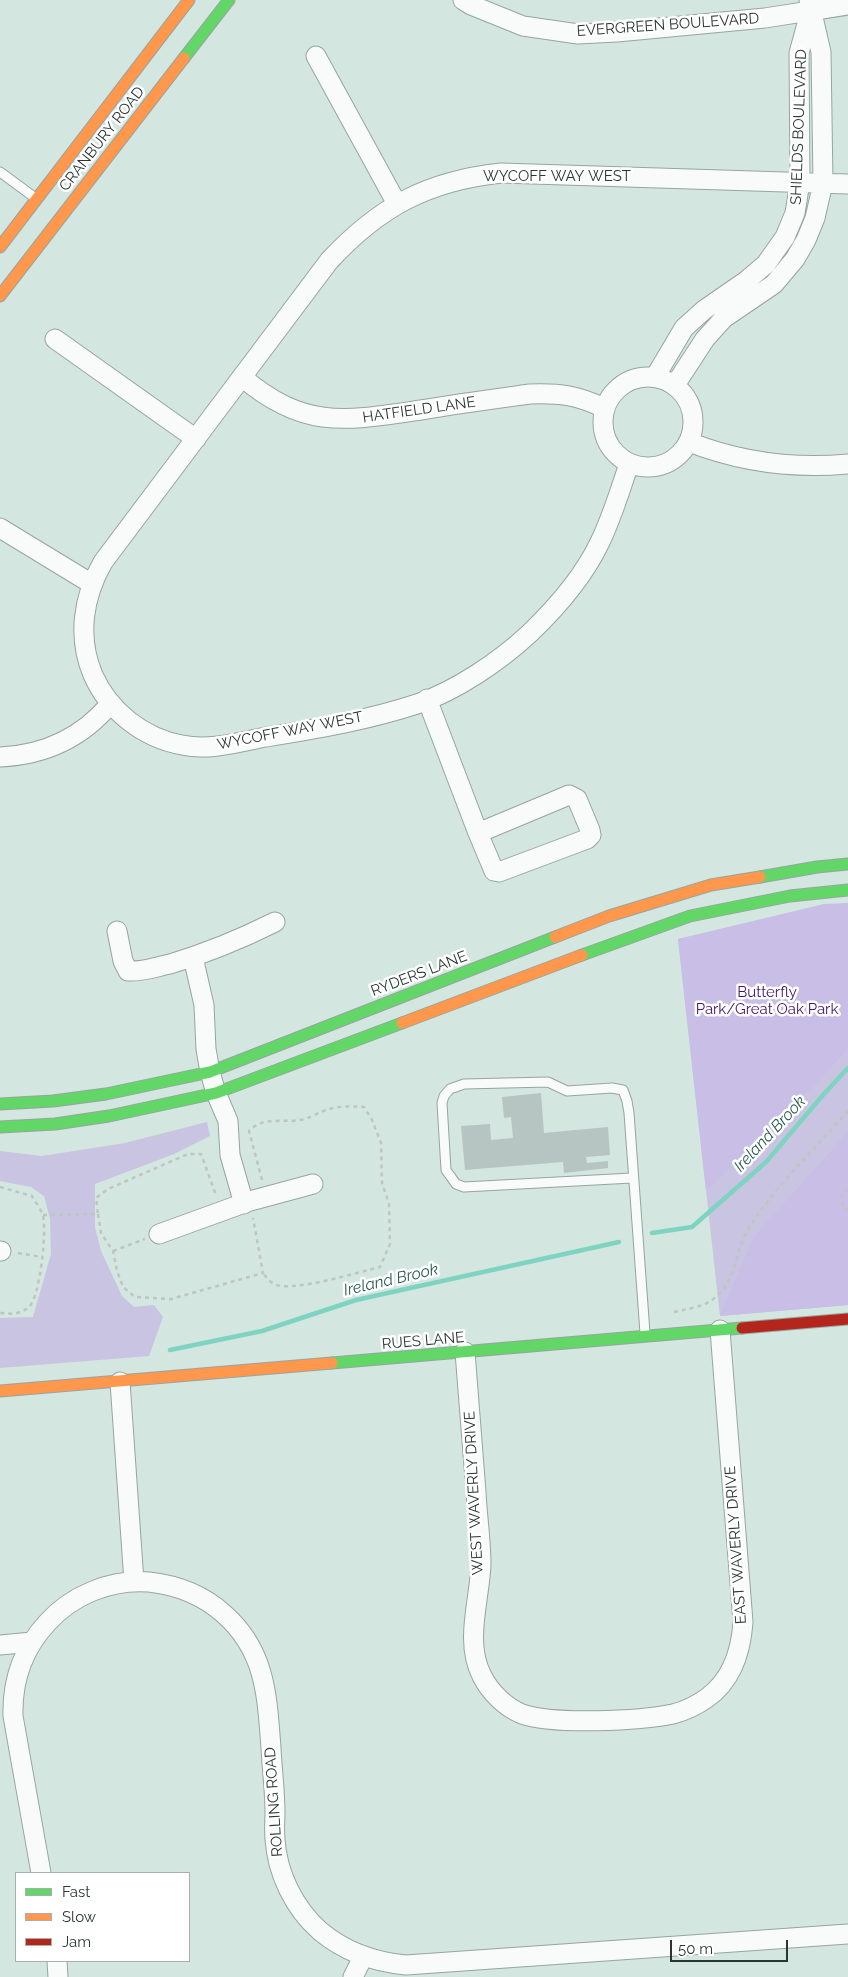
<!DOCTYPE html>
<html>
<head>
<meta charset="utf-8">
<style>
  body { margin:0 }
  #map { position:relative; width:848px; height:1977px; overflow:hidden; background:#d3e6e0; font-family:Raleway,sans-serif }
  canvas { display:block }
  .legend { position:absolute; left:15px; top:1872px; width:175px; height:90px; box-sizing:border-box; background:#fff; border:1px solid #a9afad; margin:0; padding:6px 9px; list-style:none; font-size:15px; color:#293733 }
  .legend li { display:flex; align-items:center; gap:10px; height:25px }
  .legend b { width:25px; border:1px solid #a9afad }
  .scale { position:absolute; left:670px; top:1940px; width:118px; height:22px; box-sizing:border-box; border:2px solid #293733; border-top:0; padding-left:6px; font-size:15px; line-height:18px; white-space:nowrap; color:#293733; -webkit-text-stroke:4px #fff; paint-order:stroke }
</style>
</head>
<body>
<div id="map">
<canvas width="848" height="1977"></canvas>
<ul class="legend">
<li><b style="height:6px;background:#63d668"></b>Fast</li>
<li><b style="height:6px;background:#ff974d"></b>Slow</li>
<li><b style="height:6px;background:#b3261e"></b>Jam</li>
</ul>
<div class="scale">50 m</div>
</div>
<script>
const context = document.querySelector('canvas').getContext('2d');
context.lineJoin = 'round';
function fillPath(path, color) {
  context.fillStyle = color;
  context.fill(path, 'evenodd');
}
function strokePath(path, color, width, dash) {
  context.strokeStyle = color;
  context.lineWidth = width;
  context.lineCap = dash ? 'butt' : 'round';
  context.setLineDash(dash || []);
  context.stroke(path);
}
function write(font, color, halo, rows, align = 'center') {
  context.font = font + ' Raleway,sans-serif';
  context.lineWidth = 5;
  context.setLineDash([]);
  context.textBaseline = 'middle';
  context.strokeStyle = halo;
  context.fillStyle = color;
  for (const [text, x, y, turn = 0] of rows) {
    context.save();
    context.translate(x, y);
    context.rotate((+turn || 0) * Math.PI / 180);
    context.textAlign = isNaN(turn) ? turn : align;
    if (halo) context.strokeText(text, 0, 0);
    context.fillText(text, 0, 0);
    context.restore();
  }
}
fillPath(new Path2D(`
  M848 903V1305L720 1316 678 939Z
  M207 1122 210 1136 174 1154 95 1184V1227L101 1251 122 1296 134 1307 154 1305 163 1317 149 1356 0 1368V1318L33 1317 51 1254 50 1219 44 1196 31 1187 0 1181V1151L42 1156 125 1143Z`), '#c9c4e1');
fillPath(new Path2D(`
  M848 903V1048L819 1080 706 1191 678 939 824 904Z
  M848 1132V1305L720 1316 754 1237Z`), '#c8bee6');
strokePath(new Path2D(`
  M652 1233 692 1227 766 1162 823 1095 848 1068
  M170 1350 262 1331 356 1300 619 1242`), '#7ed4c0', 4.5);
fillPath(new Path2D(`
  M541 1093 544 1133 608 1127 610 1155 586 1157 587 1163 608 1161V1168L564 1173 563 1162 465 1170 461 1126 490 1124 491 1140 513 1138 511 1117 504 1118 502 1097Z`), '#b6c5c1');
const lane = new Path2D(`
  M0 172 34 197
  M632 1178 464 1187 456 1184 446 1170 442 1103 444 1096 450 1089 464 1084 548 1082 567 1091 612 1088 623 1090 627 1101 629 1113 645 1333`);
const street = new Path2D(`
  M463 0 471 5 523 26 578 34 617 32 765 18 848 5
  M316 56 397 204
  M55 339 196 439
  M603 422a45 45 0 1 1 90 0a45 45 0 1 1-90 0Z
  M242 377C304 430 346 421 421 410 457 404 494 399 530 394 560 393 577 395 604 408
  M655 377 684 328 704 310 746 281 766 264 785 237 795 213 800 182 799 53 810 13
  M675 385 705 339 724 318 774 284 795 259 806 240 815 218 823 183 821 52 809 0
  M689 442C740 462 793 469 848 464
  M629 464C620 490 612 518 599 544 583 577 556 608 530 633 500 661 456 691 417 704 368 720 317 729 266 737 239 742 210 751 182 745 143 738 109 711 93 675 77 637 83 597 103 562L329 261C379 207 427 181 501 173L848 184
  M0 528 92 584
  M427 699 478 833
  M0 757C45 755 82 738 111 703
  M569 795 577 799 590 830 591 835 587 839 499 872 494 871 478 833Z
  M117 931 123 961 128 971C143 972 155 967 170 964 207 953 241 939 275 922
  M193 957 204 1005 206 1049 210 1072 216 1093 228 1121 230 1155 244 1204
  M159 1234 250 1201 313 1184
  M0 1251H1
  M465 1352C469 1399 472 1445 476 1492 477 1515 481 1540 481 1564 480 1599 464 1642 482 1676 490 1692 505 1707 522 1714 553 1725 640 1721 673 1714 685 1711 697 1705 707 1698 732 1680 741 1652 743 1622L720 1330
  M120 1382 134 1582
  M0 1645 32 1642
  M41 1873 13 1716C12 1681 23 1649 47 1623 72 1595 111 1579 149 1582 176 1585 203 1595 224 1614 266 1651 267 1696 271 1748 272 1769 275 1791 275 1812 275 1821 274 1830 275 1839 277 1873 294 1908 320 1931 345 1952 374 1962 406 1965L848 1934
  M57 1961 58 1977
  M353 1977 363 1957`);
const fast = new Path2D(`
  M184 58 229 0
  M760 877 817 867 848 864
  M582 955 690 916 790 896 848 890
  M0 1104 53 1101 106 1094 210 1072 555 937
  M0 1127 55 1124 109 1116 216 1093 402 1023
  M332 1363 742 1328`);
const slow = new Path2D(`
  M0 247 189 0
  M0 296 184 58
  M555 937 609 916 711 885 760 877
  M402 1023 582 955
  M0 1391 332 1363`);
const jam = new Path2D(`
  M742 1328 848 1319`);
strokePath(lane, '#96a5a1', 11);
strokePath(street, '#96a5a1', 21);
strokePath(fast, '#96a5a1', 13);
strokePath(slow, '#96a5a1', 13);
strokePath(jam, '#96a5a1', 13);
strokePath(new Path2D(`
  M262 1180 249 1131C263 1116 283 1123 300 1120 309 1119 317 1113 326 1110 338 1106 351 1106 364 1107L372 1120 381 1143 382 1183 389 1204 390 1244 380 1267C359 1272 291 1293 274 1284 270 1282 266 1277 263 1273
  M0 1187 32 1196C35 1202 41 1209 43 1216 47 1231 40 1297 29 1307 19 1315 12 1314 0 1313
  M848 1188 842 1194 843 1207 848 1210
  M98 1214 101 1233 113 1251 117 1271 123 1287 135 1297 171 1299 263 1273 253 1218
  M43 1215 98 1214 96 1198 108 1189 188 1154H201L216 1195
  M113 1251 145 1239
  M18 1253 42 1257
  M674 1312C690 1308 707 1307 719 1294 736 1278 736 1250 747 1231 774 1187 814 1150 848 1111`), '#bec5c3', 2.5, [4, 4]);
strokePath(lane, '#f8fbfa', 9);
strokePath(street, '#f8fbfa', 19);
strokePath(fast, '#63d668', 11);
strokePath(slow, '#ff974d', 11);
strokePath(jam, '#b3261e', 11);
write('15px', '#293733', '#fff', [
  ["EVERGREEN BOULEVARD",668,25,-4],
  ["SHIELDS BOULEVARD",799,127,-88],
  ["CRANBURY ROAD",102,139,-52],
  ["WYCOFF WAY WEST",557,176],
  ["HATFIELD LANE",419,410,-8],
  ["WYCOFF WAY WEST",290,731,-11],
  ["RYDERS LANE",419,974,-21],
  ["RUES LANE",423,1341,-5],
  ["WEST WAVERLY DRIVE",474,1493,-93],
  ["EAST WAVERLY DRIVE",736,1545,-94],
  ["ROLLING ROAD",274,1802,-94]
]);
write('15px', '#44146d', '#fff', [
  ["Butterfly",767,992],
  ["Park/Great Oak Park",767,1009]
]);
write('italic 16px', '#2b5c50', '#fff', [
  ["Ireland Brook",770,1134,-47],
  ["Ireland Brook",391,1280,-13]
]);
</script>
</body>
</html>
